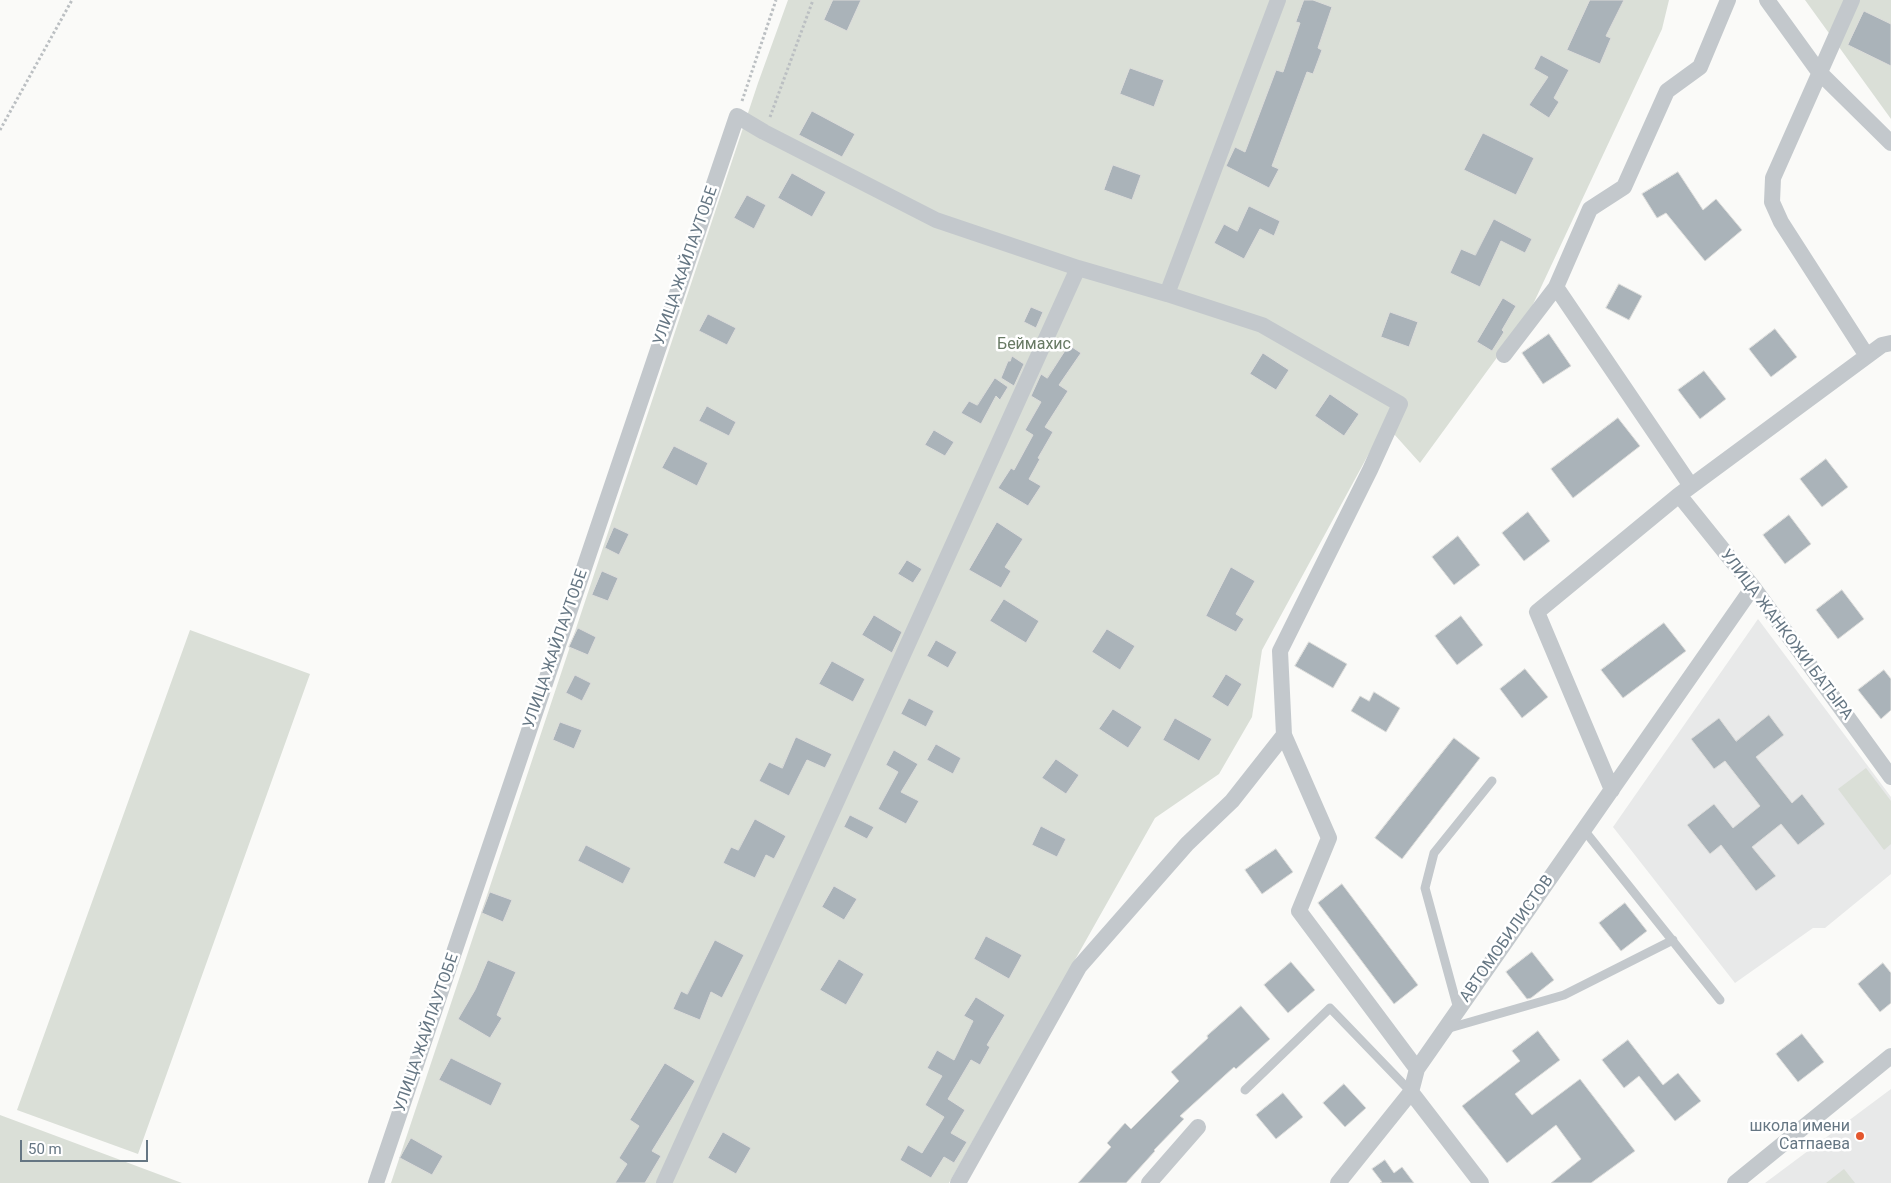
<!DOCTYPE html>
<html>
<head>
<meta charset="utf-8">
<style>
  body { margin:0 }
  #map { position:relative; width:1891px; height:1183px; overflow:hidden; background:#fafaf8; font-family:Roboto,sans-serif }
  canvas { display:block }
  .scale { position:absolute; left:20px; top:1140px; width:128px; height:22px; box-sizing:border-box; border:2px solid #657683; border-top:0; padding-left:6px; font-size:15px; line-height:18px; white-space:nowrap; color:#657683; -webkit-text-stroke:4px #fff; paint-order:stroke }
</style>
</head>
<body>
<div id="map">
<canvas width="1891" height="1183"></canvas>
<div class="scale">50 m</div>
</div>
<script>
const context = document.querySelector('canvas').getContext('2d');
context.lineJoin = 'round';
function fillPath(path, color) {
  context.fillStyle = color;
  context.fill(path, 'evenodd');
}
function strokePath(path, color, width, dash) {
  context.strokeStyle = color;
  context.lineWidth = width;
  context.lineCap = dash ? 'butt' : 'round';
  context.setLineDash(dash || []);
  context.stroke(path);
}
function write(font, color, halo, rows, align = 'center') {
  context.font = font + ' Roboto,sans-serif';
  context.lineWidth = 5;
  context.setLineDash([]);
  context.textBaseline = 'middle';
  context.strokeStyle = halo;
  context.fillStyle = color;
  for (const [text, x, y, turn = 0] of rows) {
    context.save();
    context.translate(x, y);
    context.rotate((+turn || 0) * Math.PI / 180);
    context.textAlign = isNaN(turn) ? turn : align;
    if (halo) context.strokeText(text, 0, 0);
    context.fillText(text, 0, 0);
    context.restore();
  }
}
fillPath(new Path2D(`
  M1758 619 1891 797V874L1825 928H1813L1735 983 1613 827Z
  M1891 1089V1183H1765Z`), '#e8e9e9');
fillPath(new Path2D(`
  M788 0H1669L1662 29 1528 315 1420 463 1385 424 1262 650 1252 717 1219 774 1155 818 949 1183H391L758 83Z
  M1805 0H1891V119Z
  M190 630 310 674 138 1154 17 1110Z
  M1866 768 1891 801V844L1884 850 1838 789Z
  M0 1115 182 1183H0Z
  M1844 1169 1855 1183H1826Z`), '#dadfd7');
const building = new Path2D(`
  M833 0H861L847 31 824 20Z
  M1304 0H1313L1332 7 1318 48 1322 50 1313 74 1307 72 1272 166 1279 169 1269 188 1226 166 1235 147 1245 152 1276 70 1283 72 1300 23 1296 22Z
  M1590 0H1624L1606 36 1611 38 1600 64 1567 50Z
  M1864 11 1891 24V66L1848 45Z
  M1541 55 1569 70 1554 98 1559 102 1549 118 1529 105 1548 77 1534 69Z
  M1130 68 1164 80 1154 107 1120 94Z
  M812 111 855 134 842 157 799 135Z
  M1483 133 1534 158 1516 195 1464 170Z
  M1113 165 1141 175 1132 200 1104 190Z
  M1678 172 1703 210 1716 199 1742 230 1705 261 1666 213 1657 218 1642 194Z
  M792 173 826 192 812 217 778 198Z
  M747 195 766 205 754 229 734 218Z
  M1249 206 1280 221 1274 236 1260 229 1244 259 1214 243 1224 224 1237 231Z
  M1494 219 1532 239 1525 253 1501 241 1480 287 1450 273 1461 249 1475 255Z
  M1619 284 1642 296 1629 320 1606 308Z
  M1503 298 1516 306 1502 330 1504 332 1492 351 1477 342Z
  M1031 307 1043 312 1036 328 1024 322Z
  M1390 312 1418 322 1409 347 1381 337Z
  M708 314 736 328 727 345 699 331Z
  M1775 329 1797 357 1771 377 1749 349Z
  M1549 334 1571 366 1543 384 1522 353Z
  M1069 345 1081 353 1059 385 1068 391 1045 427 1053 432 1038 458 1040 459 1029 479 1041 486 1028 506 998 488 1011 468 1014 470 1033 435 1025 430 1041 402 1031 396 1041 374 1047 378Z
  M1263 353 1289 370 1276 390 1250 374Z
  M1012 356 1024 364 1014 386 1001 378 1008 361H1010Z
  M1704 371 1726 399 1700 419 1678 390Z
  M995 378 1008 387 1000 400 996 396 981 424 961 413 969 401 977 405Z
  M1330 394 1359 414 1344 436 1315 416Z
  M707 406 736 422 729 436 699 421Z
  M1618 418 1640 446 1573 498 1551 469Z
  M934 430 954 442 945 456 925 445Z
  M674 446 708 463 697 486 662 468Z
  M1826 459 1848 487 1822 507 1800 479Z
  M1528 512 1550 541 1524 561 1502 533Z
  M1789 515 1811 544 1785 564 1763 535Z
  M997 522 1023 539 1005 567 1011 571 1001 588 969 570Z
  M614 527 629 534 619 555 605 548Z
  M1458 536 1480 565 1454 585 1432 557Z
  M907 560 922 569 913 583 898 574Z
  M1231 567 1255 581 1236 614 1244 619 1236 632 1206 616Z
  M602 571 618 578 608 601 592 595Z
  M1842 590 1864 619 1838 639 1816 610Z
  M1004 599 1039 621 1026 643 990 621Z
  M874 615 902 632 892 653 862 635Z
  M1461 616 1483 645 1457 665 1435 636Z
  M1664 623 1686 651 1623 698 1601 670Z
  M578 628 596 637 588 655 569 647Z
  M1107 629 1135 646 1120 670 1092 652Z
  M936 640 957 652 948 668 927 656Z
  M1309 642 1347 664 1333 688 1295 666Z
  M832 661 865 679 853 702 819 684Z
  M1525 669 1548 697 1522 718 1500 689Z
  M1884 670 1891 679V710L1881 719 1858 690Z
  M1226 674 1242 684 1228 707 1212 697Z
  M575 675 591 683 582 701 566 693Z
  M1374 692 1400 708 1386 732 1351 711 1360 696 1369 701Z
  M909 698 934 711 926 727 901 714Z
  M1113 709 1142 727 1128 748 1099 729Z
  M1769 715 1784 735 1756 757 1792 803 1802 794 1825 824 1798 845 1781 824 1752 847 1776 876 1756 891 1721 845 1710 854 1687 825 1714 804 1733 828 1760 806 1725 761 1714 769 1691 739 1719 718 1736 741Z
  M1175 718 1212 739 1199 761 1163 740Z
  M560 722 582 730 574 749 553 740Z
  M796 737 832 754 825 768 807 760 789 796 759 781 769 762 782 768Z
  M1454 738 1480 758 1402 859 1375 838Z
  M936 744 961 758 953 774 927 760Z
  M894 750 918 764 901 792 919 801 906 824 878 809 898 772 886 765Z
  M1056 759 1079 775 1066 794 1042 778Z
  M850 815 874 827 867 839 844 827Z
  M755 819 786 836 774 859 766 855 755 878 723 863 731 847 738 850Z
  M1041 826 1066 839 1057 857 1032 845Z
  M586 845 631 868 623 884 578 861Z
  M1276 849 1293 872 1262 894 1245 870Z
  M1342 884 1418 985 1394 1004 1318 903Z
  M834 886 857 899 844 920 822 907Z
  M490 892 512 900 503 922 482 913Z
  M1625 903 1647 931 1621 951 1599 923Z
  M986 936 1022 955 1009 979 974 959Z
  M715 940 744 955 722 998 711 992 700 1020 673 1009 681 991 687 994Z
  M1532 952 1554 980 1531 998 1527 999 1506 972Z
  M839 959 864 974 846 1005 820 990Z
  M488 960 516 972 497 1015 502 1018 490 1038 458 1019 475 990Z
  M1291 962 1315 990 1288 1013 1264 985Z
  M1883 963 1891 973V1003L1880 1012 1858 984Z
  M976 997 1005 1015 987 1045 990 1047 980 1065 971 1060 948 1099 965 1110 951 1133 967 1142 954 1163 944 1157 931 1178 900 1160 908 1145 922 1153 944 1117 925 1105 942 1076 927 1068 937 1050 954 1060 973 1021 964 1016Z
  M1241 1006 1270 1039 1236 1069 1234 1067 1180 1116 1184 1119 1154 1150 1155 1151 1126 1183H1078L1111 1147 1107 1143 1125 1123 1131 1129 1179 1081 1171 1072 1208 1038 1207 1036Z
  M1538 1031 1560 1060 1515 1094 1532 1115 1580 1079 1635 1151 1591 1183H1551L1581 1159 1556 1125 1507 1163 1462 1106 1520 1061 1512 1051Z
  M1802 1034 1824 1062 1798 1082 1776 1054Z
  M1628 1040 1663 1085 1678 1073 1701 1101 1675 1121 1639 1076 1624 1088 1602 1060Z
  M451 1058 502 1083 491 1106 439 1080Z
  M665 1063 695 1081 652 1151 661 1156 645 1183H615L627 1164 619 1158 639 1126 630 1120Z
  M1344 1084 1366 1108 1345 1127 1323 1103Z
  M1283 1093 1303 1117 1276 1139 1256 1115Z
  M723 1132 751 1148 736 1174 708 1158Z
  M411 1138 443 1156 432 1175 400 1158Z
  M1385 1160 1394 1173 1402 1167 1414 1183H1380L1382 1182 1372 1169Z`);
fillPath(building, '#aab3b9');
strokePath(building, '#dcdcda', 1);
strokePath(new Path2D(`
  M742 101 776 0
  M770 117 813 0
  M0 130 72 0`), '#bbbfc2', 3, [2.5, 2.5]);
strokePath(new Path2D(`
  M1584 830 1720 1000
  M1458 1009 1425 888 1434 853 1492 781
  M1446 1029 1564 995 1673 940
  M1245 1090 1330 1008 1411 1092`), '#c3c8cc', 9);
strokePath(new Path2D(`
  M1767 0 1819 72 1891 143
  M1852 0 1773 178 1772 202 1781 222 1867 356
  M1556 287 1691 486
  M1167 294 1278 0
  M1504 355 1556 287 1590 209 1624 187 1667 91 1700 67 1728 0
  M1679 495 1753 587 1891 777
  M1284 735 1329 838 1299 911 1417 1069
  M1612 790 1537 612 1679 495 1882 345 1891 343
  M1411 1092 1481 1183
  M376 1183 737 116 764 132 936 220 1078 268 1167 294 1262 325 1400 404 1370 470 1280 651 1284 735 1232 801 1187 844 1079 967 958 1183
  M664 1183 1078 268
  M1149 1183 1198 1127
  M1338 1183 1411 1092 1417 1069 1753 587
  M1735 1183 1891 1056`), '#c3c8cc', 16);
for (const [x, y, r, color] of [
  [1860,1136,5,"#e4572e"]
]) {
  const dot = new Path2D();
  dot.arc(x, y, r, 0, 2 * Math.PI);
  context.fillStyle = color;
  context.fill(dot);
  strokePath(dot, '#fff', 2);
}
write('16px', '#657683', '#fff', [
  ["УЛИЦА ЖАЙЛАУТОБЕ",686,266,-71],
  ["УЛИЦА ЖАНКОЖИ БАТЫРА",1786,635,53],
  ["УЛИЦА ЖАЙЛАУТОБЕ",556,649,-71],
  ["АВТОМОБИЛИСТОВ",1507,939,-55],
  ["УЛИЦА ЖАЙЛАУТОБЕ",427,1033,-71]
]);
write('16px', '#687a64', '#fff', [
  ["Беймахис",1034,345]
]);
write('16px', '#657683', '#fff', [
  ["школа имени",1850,1127],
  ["Сатпаева",1850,1145]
], 'right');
</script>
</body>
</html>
